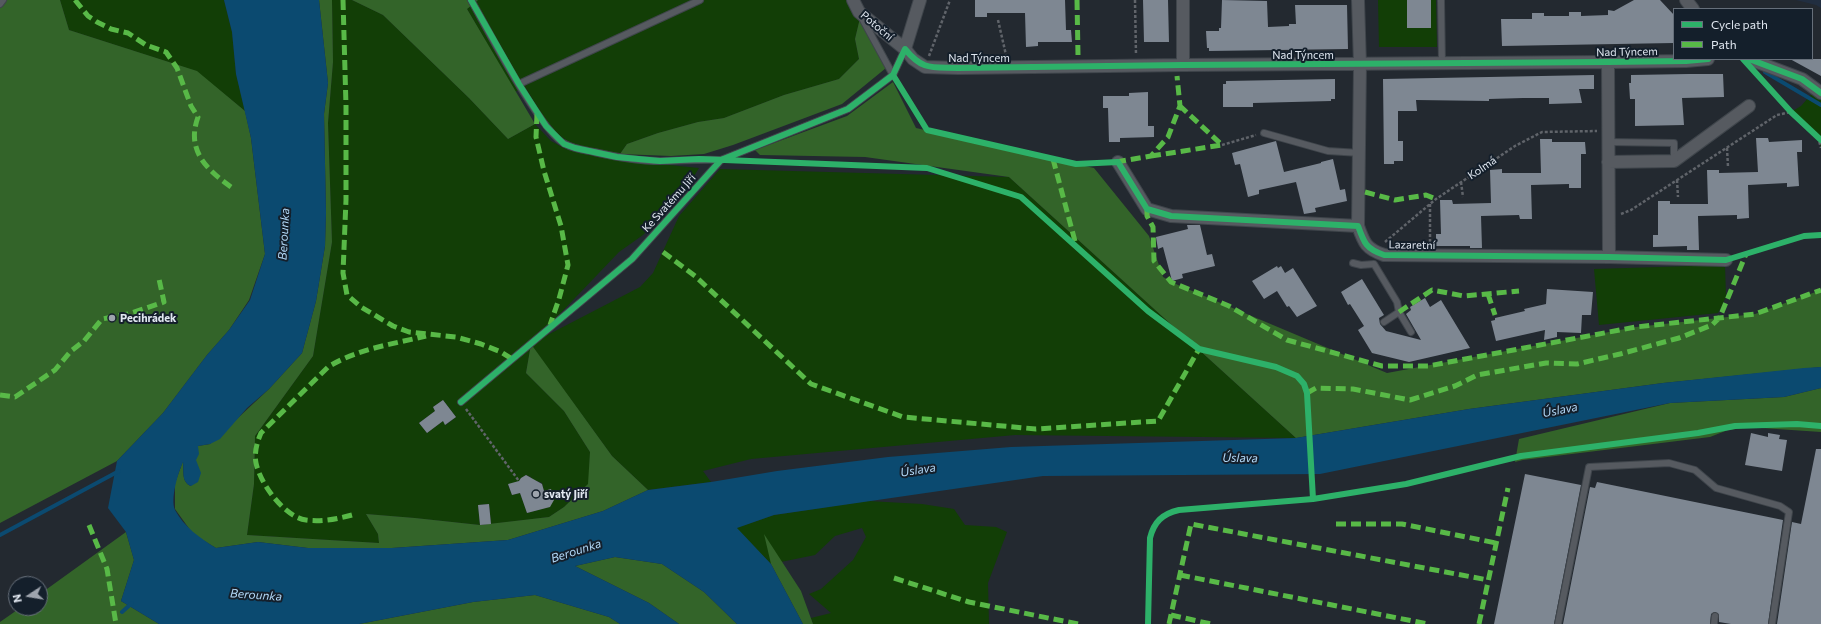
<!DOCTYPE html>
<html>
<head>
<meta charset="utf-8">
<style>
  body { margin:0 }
  #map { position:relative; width:1821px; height:624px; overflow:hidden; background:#232930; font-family:Commissioner,sans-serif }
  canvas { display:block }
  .legend { position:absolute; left:1673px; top:8px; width:140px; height:52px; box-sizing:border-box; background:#141f2b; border:1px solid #666f7a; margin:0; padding:5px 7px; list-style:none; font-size:12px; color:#e0e7f0 }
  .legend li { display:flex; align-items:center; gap:8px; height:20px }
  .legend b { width:20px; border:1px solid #666f7a }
  .north { position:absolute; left:8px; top:576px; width:40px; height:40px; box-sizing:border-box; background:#141f2b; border:1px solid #666f7a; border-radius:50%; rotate:258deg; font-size:11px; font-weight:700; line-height:16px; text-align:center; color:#e0e7f0 }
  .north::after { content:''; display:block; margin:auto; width:14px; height:18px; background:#9ea4ad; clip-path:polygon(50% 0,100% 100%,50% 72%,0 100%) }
</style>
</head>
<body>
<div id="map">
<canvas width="1821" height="624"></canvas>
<ul class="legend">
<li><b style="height:5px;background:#2db169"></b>Cycle path</li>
<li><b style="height:5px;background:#58b947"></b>Path</li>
</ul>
<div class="north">N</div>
</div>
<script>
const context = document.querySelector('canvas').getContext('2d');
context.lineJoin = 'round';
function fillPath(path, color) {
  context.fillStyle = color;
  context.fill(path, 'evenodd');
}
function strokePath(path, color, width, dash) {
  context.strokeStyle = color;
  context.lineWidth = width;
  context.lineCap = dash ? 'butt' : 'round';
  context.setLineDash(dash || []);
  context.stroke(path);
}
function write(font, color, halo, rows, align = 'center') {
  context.font = font + ' Commissioner,sans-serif';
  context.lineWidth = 4;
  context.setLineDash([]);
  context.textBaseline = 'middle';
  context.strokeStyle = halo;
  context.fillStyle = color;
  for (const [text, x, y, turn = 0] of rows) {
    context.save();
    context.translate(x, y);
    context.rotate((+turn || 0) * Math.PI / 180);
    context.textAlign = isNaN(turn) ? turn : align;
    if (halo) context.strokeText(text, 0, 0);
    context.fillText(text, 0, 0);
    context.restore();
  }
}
fillPath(new Path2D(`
  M1796 0H1821V8L1816 5Z`), '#212e40');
fillPath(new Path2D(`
  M60 0H224L232 32 236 74 245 111 196 71 69 30Z
  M332 0H352L383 15 469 98 508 139 535 124 551 141 564 148 586 154 630 161 699 168 682 196 643 235 619 252 532 343 640 287 653 273 679 216 720 169 1009 177 1296 438 1015 435 751 459 703 471 711 482 648 490 612 456 531 345 526 373 564 411 590 452 589 484 564 507 549 517 491 524 489 504 478 505 480 525 415 518 366 514 378 534 379 543 247 535 254 484 255 436 313 356 332 242 328 123 333 62ZM443 400 456 417 446 425 443 421 427 433 419 423 435 411 433 407ZM526 475 531 477 533 482 537 481 542 483 544 491 551 489 554 498 552 499 549 507 527 513 520 493 512 495 508 485 519 481 521 478Z
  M478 0H851L860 18 855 39 859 59 839 79 784 95 724 118 698 122 658 133 627 144 620 154C605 150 587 149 572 143 550 134 538 107 525 87L515 92 467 9Z
  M1378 0H1407L1408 28H1431V0H1436L1437 47H1379Z
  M1816 89 1821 93V148L1818 137 1791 112 1801 106Z
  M1725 265 1726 297 1718 313 1599 325 1594 269Z
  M868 501 922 504 954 509 965 525 996 527 1007 532 988 583 989 624H813L811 618 831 613 809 594 821 589 853 560 866 537 862 528 835 536 815 555 771 564 736 528 774 515Z`), '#123e06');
fillPath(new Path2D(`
  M0 0H60L69 30 197 71 245 111 251 138 265 254 249 300 229 330 207 355 163 413 117 461 0 523Z
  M319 0H332L333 62 328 123 332 242 313 356 255 436 254 484 247 535 379 543 378 534 366 514 415 518 480 525 549 517 564 507 588 484 590 452 564 411 526 373 531 344 612 456 648 490 603 511 508 540 392 548H308L258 542 216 548 193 534 175 509V483L183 461C184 470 181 482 191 486 194 476 195 469 196 460 196 455 198 452 198 446L210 444 269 389 302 353 316 301 325 246 326 213 324 114 328 83Z
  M352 0H478L467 9 535 124 508 139 469 98 383 15Z
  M860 18 886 68 842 104 733 145 704 154 671 156 620 154 627 144 658 133 698 122 724 118 784 95 839 79 859 59 855 39Z
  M893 82 916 128 1094 168 1149 236 1163 277 1178 285 1387 373 1636 327 1755 314 1821 290V367L1663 383 1469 409 1296 438 1009 177 865 157 760 155 755 150 847 116Z
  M1821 388V432L1747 427 1728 430 1710 437 1523 460 1515 462 1519 439 1670 403 1784 397Z
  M126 532 134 560 121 601 159 624H0V622L20 608H40V594Z
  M764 534 801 591 813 624H803L771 564Z
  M615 557 662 564 704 592 737 624H679L649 603 575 566Z
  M535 595 609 617 620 624H359L473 602Z`), '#336429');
fillPath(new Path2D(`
  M224 0H319L328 83 324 114 326 213 325 246 316 301 302 353 269 389 247 408 220 439 210 444 198 446 199 454 196 460 201 473 198 482 191 486C181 482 184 471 183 462 178 473 170 499 175 510 184 527 200 538 216 548L258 542 308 548H392L508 540 603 511 648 490 711 482 777 471 888 457 1011 447 1296 438 1469 409 1663 383 1804 368 1821 367V388L1784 397 1670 403 1320 474 1043 476 774 515 737 528 771 564 803 624H737L704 592 662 564 615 557 575 566 649 603 679 624H620L609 617 535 595 473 602 359 624H159L121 601 134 560 126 532 108 508 117 461 163 413 207 355 229 330 250 300 265 254 251 138 236 74 232 32Z`), '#0b4a70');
strokePath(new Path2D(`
  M1765 72 1821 105
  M0 535 119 471
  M122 612 132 603`), '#0b4a70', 4);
fillPath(new Path2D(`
  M975 0H1065L1066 30H1071L1072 42H1038V46L1026 47 1025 13H987V17H975Z
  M1143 0H1168L1169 42H1144Z
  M1222 0 1267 1 1268 27 1289 26V24H1296L1295 5H1347L1348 49 1209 51V48H1207L1206 31H1219V28H1221Z
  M1407 0H1431V28H1407Z
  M1634 0H1660L1674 15V43L1502 46 1501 19H1532V13H1544V16H1569V12H1581V16L1608 15V10L1614 11Z
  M1790 59H1821V76Z
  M1689 74H1723L1724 97 1682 98 1684 125 1635 126V99H1630L1629 83H1631V75Z
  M1594 75V89H1579L1582 103 1549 104V98H1523L1489 99V101L1416 100 1417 111H1398V141H1403V161H1394V164H1384L1383 79Z
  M1335 79V99H1331V101L1253 103V107H1223V84H1226V81Z
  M1148 92V126H1154V137L1120 138V142H1109L1108 108H1103V96H1129V93Z
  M1756 138H1768L1769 142 1802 140V152H1797L1799 186 1787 187V183L1748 185 1749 218 1737 219V215L1698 216 1699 250H1687V246L1653 247V235H1658V201H1670V204H1708L1707 170H1719V173L1758 172Z
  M1540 139H1552V142H1585L1586 154H1581V188H1569V184L1531 185 1532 219H1520L1519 215 1481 216 1482 248H1470V246H1436V234H1441L1440 200H1452L1453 204 1491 203 1490 170 1502 169V173H1541Z
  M1276 141 1284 172 1321 163V162L1333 159 1340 190 1345 189 1347 201 1315 208 1316 212 1304 214 1296 182 1259 190V194L1248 197 1240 164 1235 165 1232 153Z
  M1187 225H1200L1207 255 1212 254 1215 266 1182 274 1183 278 1172 281 1163 247 1158 249 1156 237 1188 229Z
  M1277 266 1278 268 1281 266 1285 273 1293 268 1317 306 1297 317 1289 306 1287 307 1277 291 1264 299 1252 281Z
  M1362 279 1384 315 1379 318 1380 324 1386 331 1421 340 1406 314 1411 310 1410 307 1425 298 1430 307 1441 300 1470 348 1409 362 1372 353 1358 330 1364 326 1350 304 1348 305 1341 292Z
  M1547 289 1593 292 1591 315H1582L1581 333 1557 332V337L1544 340 1545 330 1496 341 1491 321 1495 320V318L1525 311 1524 309 1546 304Z
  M443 400 456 417 445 425 443 421 427 433 419 423 435 411 433 407Z
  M1751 433 1768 437V433L1780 435 1779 439 1787 440 1782 471 1745 465Z
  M1816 449H1821V624H1777L1792 522 1801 524Z
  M1525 474 1581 485 1554 624H1494Z
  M526 475 542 484 544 491 551 489 554 500 550 507 527 513 520 493 512 495 508 484 519 481 521 478Z
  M1597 482 1783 520 1768 624H1731L1719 622V615L1715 612 1711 614 1710 624H1563L1590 487 1595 488Z
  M489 504 491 524 480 525 478 505Z`), '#7e8792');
const lane = new Path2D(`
  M471 0C487 28 541 133 565 144 574 149 584 150 594 152 616 157 638 161 660 161 681 161 701 159 721 160
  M1441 0 1442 64
  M0 4 3 0
  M863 20 893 75
  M519 84 700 0
  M1264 133 1328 151 1360 153
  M1608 142 1674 143V160
  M1353 263 1361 265 1374 264 1397 302 1399 312 1384 322
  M1399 312 1411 332
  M461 402 632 259 721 160 848 109 893 75 905 49
  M1558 624 1589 467 1669 463 1695 470 1716 488 1780 506 1789 512 1772 624
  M1714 624 1715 616`);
const street = new Path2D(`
  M853 0 859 12 905 49 913 59 925 67 958 68 1183 65 1608 62 1686 61 1708 59
  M1358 0 1360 65 1358 226C1364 243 1366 249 1384 255L1609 257 1726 260
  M1686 0 1693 9
  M905 49 920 0
  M1749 59 1802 79 1821 93
  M1608 62 1609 257
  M1183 65V0
  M1118 162 1147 209 1171 216 1358 226
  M1608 162 1674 161 1749 106`);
strokePath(lane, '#3f454b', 8);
strokePath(street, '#3f454b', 14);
strokePath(new Path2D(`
  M1135 0 1136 55
  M998 20 1006 55
  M929 56 950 0
  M1818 137 1821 148
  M1222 145 1256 135
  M1727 148 1728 167
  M1677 180 1678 197
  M1461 182 1463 197
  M1430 204V243
  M1621 214 1631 210 1777 115 1791 112
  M1385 242 1436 199 1515 146 1542 132 1597 131
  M466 409 519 481`), '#60646a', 2.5, [3, 2]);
strokePath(lane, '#565a60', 6);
strokePath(street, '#565a60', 12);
strokePath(new Path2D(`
  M75 0 88 16 97 22 111 29 128 33 146 45 166 52 177 68 191 106 198 117C186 150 206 169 231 187
  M343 0 346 106V200L343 273 347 295 361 307 393 326 409 332 456 337 481 344 501 352 512 359
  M1077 0 1078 55
  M537 114 536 137 544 171 561 226 568 265 559 299 550 325
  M1151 156 1222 145 1180 106
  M1053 159 1076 245
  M1116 162 1151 156 1168 137 1180 106 1177 76
  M1365 192 1395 200 1426 195 1436 199
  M1147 209V216L1153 227 1154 261 1171 282 1229 306 1287 340 1382 366H1428L1636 327 1755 314 1821 290
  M663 252 695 276 811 384 903 417 1036 429 1158 421 1199 349
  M1488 294 1495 315
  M1399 312 1432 290 1464 296 1519 291
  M1307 393 1316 388 1353 389 1410 400 1455 386 1477 375 1546 363 1577 364 1620 354 1679 338 1712 325 1720 317 1746 254
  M0 395 15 397 55 370 71 351 84 341 102 319 128 314 164 302 159 279
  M352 515C337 519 322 522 306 520 284 517 260 483 256 463 254 453 257 442 261 433L328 367C357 349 393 344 426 336
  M1336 524H1402L1496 543
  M89 525 107 569 116 624
  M1180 575 1428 624
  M894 578 969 602 1078 624
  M1171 615 1211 624
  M1169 624 1191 524 1488 580
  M1479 624 1508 488`), '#58b947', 5, [10, 5]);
strokePath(new Path2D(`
  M471 0 519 84 546 126 564 144 575 148 617 157 660 161 699 159 927 168 1021 197 1148 311 1199 349 1276 367 1297 376 1304 384 1307 393 1313 499 1406 484 1521 456 1698 433 1735 426 1797 424 1821 426
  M1743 59 1791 112 1821 140
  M1749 59 1802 79 1821 93
  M893 75 927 130 1076 164 1118 162 1147 209 1171 216 1358 226C1364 243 1366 249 1384 255L1609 257 1726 260 1804 236 1821 235
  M461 402 632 259 721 160 848 109 893 75 905 49C923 71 932 67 958 68L1183 65 1608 62 1686 61 1708 59
  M1148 624 1150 538C1154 522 1162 514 1179 510L1313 499`), '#2db169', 6);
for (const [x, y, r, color] of [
  [112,318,4,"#9ea4ad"],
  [536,494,4,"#9ea4ad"]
]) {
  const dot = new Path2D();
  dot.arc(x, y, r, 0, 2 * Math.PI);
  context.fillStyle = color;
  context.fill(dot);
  strokePath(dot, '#141f2b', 1.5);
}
write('11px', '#e0e7f0', '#141f2b', [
  ["Potoční",877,26,40],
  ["Nad Týncem",1627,52,-1],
  ["Nad Týncem",1303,55],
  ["Nad Týncem",979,58],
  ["Kolmá",1482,168,-34],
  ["Ke Svatému Jiří",669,203,-48],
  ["Lazaretní",1412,245,1]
]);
write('bold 11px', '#e0e7f0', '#141f2b', [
  ["Pecihrádek",120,318],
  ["svatý Jiří",544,494]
], 'left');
write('italic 12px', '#b2d8f7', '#141f2b', [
  ["Berounka",284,234,-87],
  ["Úslava",1560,410,-11],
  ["Úslava",1240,458,1],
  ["Úslava",918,470,-9],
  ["Berounka",576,551,-18],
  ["Berounka",256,595,4]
]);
</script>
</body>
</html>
